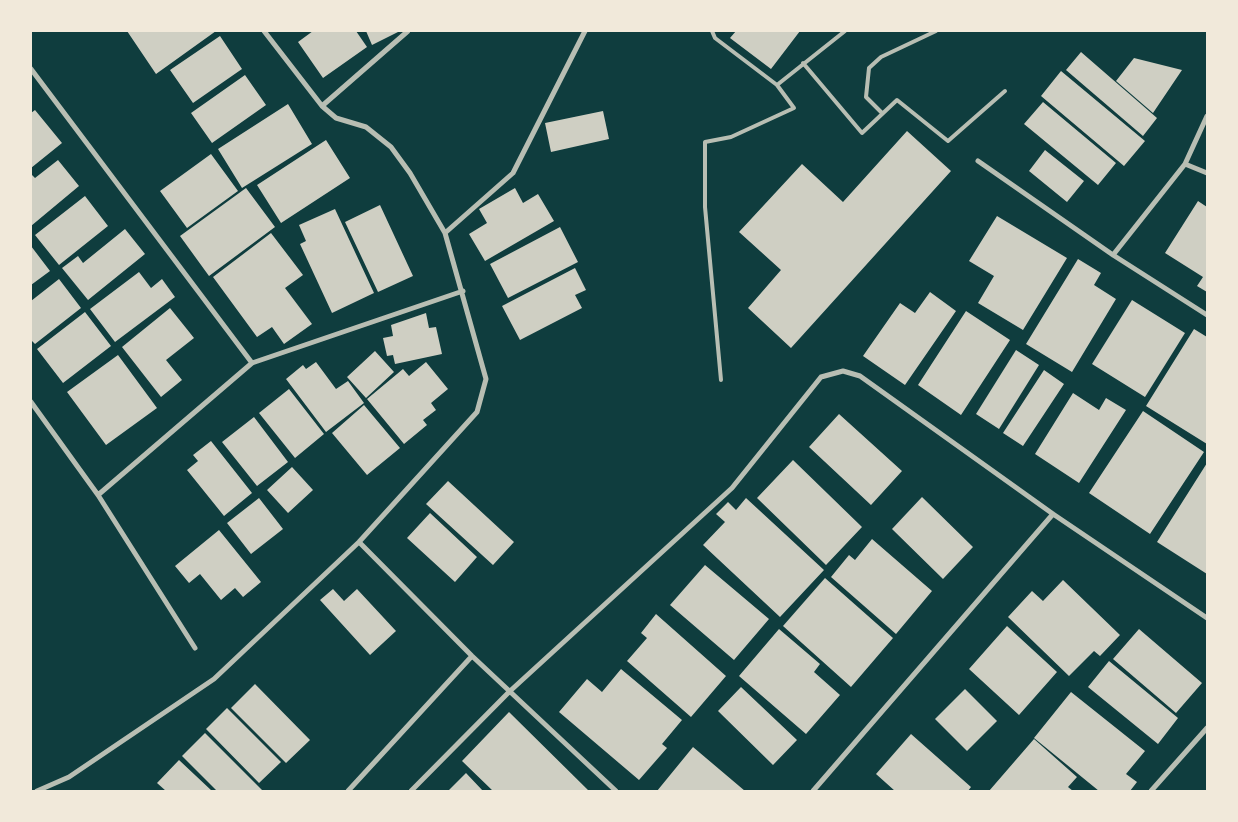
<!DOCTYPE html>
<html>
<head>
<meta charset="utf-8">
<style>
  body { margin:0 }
  #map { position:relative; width:1238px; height:822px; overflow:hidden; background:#0f3d3e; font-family:Poppins,sans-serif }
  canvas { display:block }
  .frame { position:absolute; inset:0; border:32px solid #f1e9da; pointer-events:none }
</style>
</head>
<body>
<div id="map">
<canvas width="1238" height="822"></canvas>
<div class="frame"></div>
</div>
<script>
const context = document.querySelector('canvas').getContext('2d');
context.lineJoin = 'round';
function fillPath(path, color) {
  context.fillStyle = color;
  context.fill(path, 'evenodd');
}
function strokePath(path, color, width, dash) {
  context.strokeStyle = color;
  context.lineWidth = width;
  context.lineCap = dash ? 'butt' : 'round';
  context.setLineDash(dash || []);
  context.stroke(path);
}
fillPath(new Path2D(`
  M127 31H216L156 74Z
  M313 31H356L367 47 323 78 298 42Z
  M366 31H400L372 45Z
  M736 31H800L771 69 730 38Z
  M220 36 242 69 193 103 170 70Z
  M1081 52 1157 118 1143 136 1066 70Z
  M1134 58 1182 70 1153 113 1116 81Z
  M1061 71 1145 141 1124 166 1041 96Z
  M245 75 266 105 212 143 191 113Z
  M1043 102 1116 163 1098 185 1024 124Z
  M288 104 312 144 242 188 218 149Z
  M35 110 62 143 31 168V113Z
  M603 111 609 139 551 152 545 123Z
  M907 131 951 171 791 348 748 308 781 270 739 232 802 164 843 202Z
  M326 140 350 178 281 223 257 185Z
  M1045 150 1084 181 1067 202 1029 171Z
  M211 154 238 191 187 228 160 191Z
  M58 160 79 186 31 226V174L35 178Z
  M246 188 275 227 209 276 180 236Z
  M515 188 523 203 538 194 554 221 485 261 469 234 487 223 479 209Z
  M85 196 108 226 59 265 35 235Z
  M1198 201 1207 207V292L1197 286 1203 277 1165 253Z
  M380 205 413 276 378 292 345 222Z
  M335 209 374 293 332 313 300 244 306 241 299 225Z
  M997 216 1067 258 1023 330 978 303 994 276 969 261Z
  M560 227 578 262 508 298 490 264Z
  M125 229 145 254 88 300 62 268 78 256 83 263Z
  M271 233 303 275 285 288 312 324 284 344 272 327 257 337 213 277Z
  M31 246 50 271 31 285Z
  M1078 259 1101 273 1094 285 1116 299 1072 372 1026 344Z
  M575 268 586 290 575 295 582 308 520 340 502 306Z
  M139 272 151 288 162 279 175 297 115 342 90 309Z
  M59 279 81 308 35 344 31 340V301Z
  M930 292 956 311 905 385 863 356 900 303 915 313Z
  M1132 300 1185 333 1145 397 1092 364Z
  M170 308 194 338 166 360 182 380 161 397 122 347Z
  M966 311 1010 340 961 415 918 385Z
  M85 312 111 346 63 383 37 349Z
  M426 313 429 328 436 327 442 354 395 364 393 355 387 356 383 338 393 336 391 325Z
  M1194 329 1207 337V444L1146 406Z
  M1016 350 1039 365 999 429 976 414Z
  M375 351 394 372 366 398 347 377Z
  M118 355 157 408 106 445 67 392Z
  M316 362 336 389 348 381 364 403 326 432 286 379 303 365 306 369Z
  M426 362 448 389 431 403 436 410 423 420 427 425 404 444 367 399 403 369 409 376Z
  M1044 370 1064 384 1023 446 1003 433Z
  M289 389 324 434 295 458 259 413Z
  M1073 393 1099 410 1106 398 1126 410 1079 483 1035 454Z
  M364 405 400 448 367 475 332 433Z
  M1143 411 1204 452 1150 534 1089 493Z
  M839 414 902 471 871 505 809 447Z
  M254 417 288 462 257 486 222 442Z
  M211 441 252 493 224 516 187 470 198 461 193 455Z
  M793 460 862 527 826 565 757 498Z
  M1207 463V574L1157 542Z
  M292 467 313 490 288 513 267 490Z
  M448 481 514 542 493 565 426 504Z
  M922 497 973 547 943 579 892 529Z
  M259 498 283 529 251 554 227 523Z
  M746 498 824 570 780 617 703 545 725 522 716 514 728 502 736 510Z
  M430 513 477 557 455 582 407 538Z
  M219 530 261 582 243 597 235 588 221 600 200 574 189 583 175 566Z
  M872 539 932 591 896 634 831 577 849 555 855 560Z
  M705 565 769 619 734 660 670 605Z
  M825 578 893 638 851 687 783 626Z
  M1063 580 1120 635 1100 656 1094 651 1069 676 1008 617 1032 591 1043 601Z
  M333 589 344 601 357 589 396 631 370 655 320 600Z
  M656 614 726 676 691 717 627 661 647 638 641 633Z
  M1007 626 1057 672 1019 715 969 669Z
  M779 629 820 664 814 672 840 695 806 734 739 676Z
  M1139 629 1202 683 1176 713 1113 659Z
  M1109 661 1178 718 1158 744 1088 687Z
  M621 669 682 720 662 744 667 748 639 780 559 712 587 679 602 692Z
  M255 684 310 740 286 763 231 708Z
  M741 687 797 740 773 765 718 711Z
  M965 689 997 721 967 751 935 719Z
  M1071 692 1145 751 1126 774 1137 782 1130 791H1099L1034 738Z
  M227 708 281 762 259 783 206 729Z
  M509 712 589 791H493L462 761Z
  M205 733 263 791H217L182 756Z
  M911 734 971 787 968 791H895L876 774Z
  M1034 739 1077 777 1068 787 1073 791H989Z
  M693 747 745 791H657Z
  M179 760 212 791H166L157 783Z
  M466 773 483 791H448Z`), '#cfcfc3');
strokePath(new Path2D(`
  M712 31 715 38 777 85 794 108 731 137 705 142V207L721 380
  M803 63 862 133 897 100 948 141 1005 91
  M777 85 845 31
  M882 113 866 97 869 68 881 57 936 31`), '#b8beb3', 4);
strokePath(new Path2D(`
  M31 69 252 363
  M322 106 408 31
  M978 161 1113 255 1207 315
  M1185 164 1207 173
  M445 233 513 173 585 31
  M1113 255 1185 164 1207 116
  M31 402 98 495 195 648
  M98 495 252 363 463 291
  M359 542 472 656 616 791
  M37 791 69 777 214 679 359 542 477 412 486 379 445 233 410 173 391 147 366 127 336 118 322 106 264 31
  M348 791 472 656
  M411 791 509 692 732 488 821 377 843 371 860 376 1053 514 1207 618
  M813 791 1053 514
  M1151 791 1207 728`), '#b8beb3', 5);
</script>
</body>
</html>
